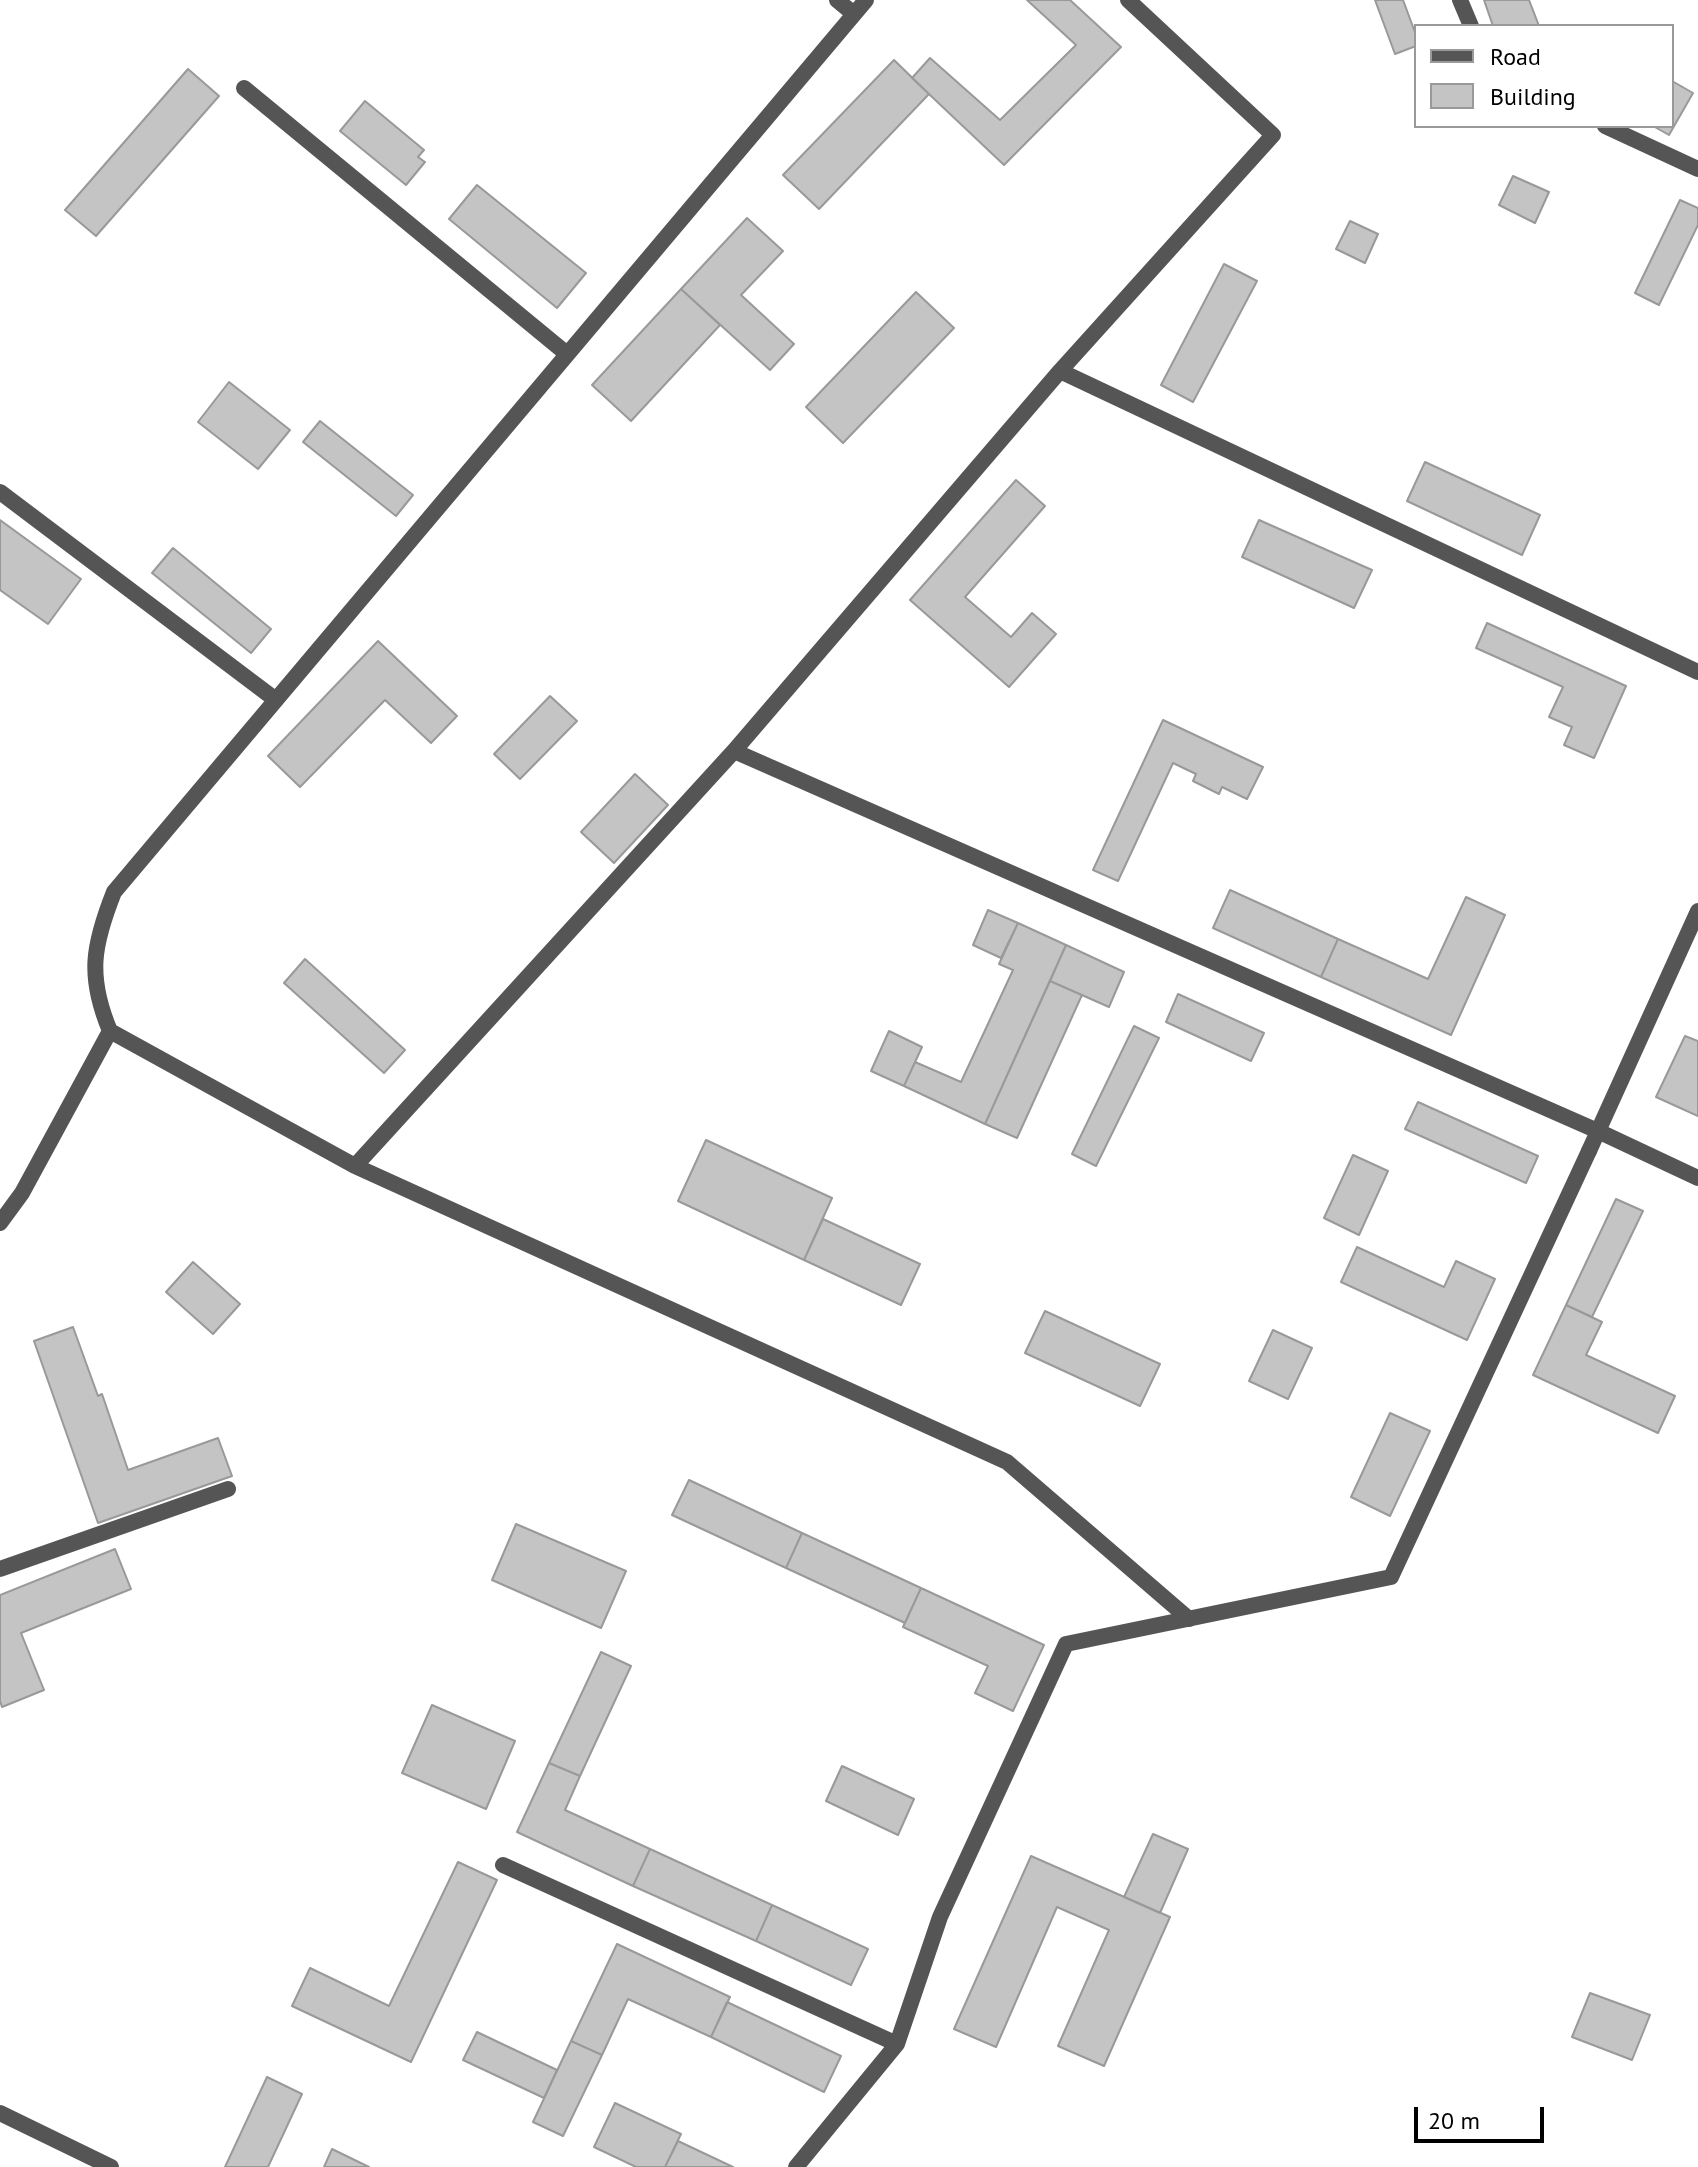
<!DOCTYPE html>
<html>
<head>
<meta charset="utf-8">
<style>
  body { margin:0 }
  #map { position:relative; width:1698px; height:2167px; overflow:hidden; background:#fff; font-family:"PT Sans",sans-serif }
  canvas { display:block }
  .legend { position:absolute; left:1414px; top:24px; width:260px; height:104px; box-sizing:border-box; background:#fff; border:2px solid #999; margin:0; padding:10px 14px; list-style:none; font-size:24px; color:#000 }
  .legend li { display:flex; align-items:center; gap:16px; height:40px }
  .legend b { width:40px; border:2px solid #999 }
  .scale { position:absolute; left:1414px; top:2107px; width:130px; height:36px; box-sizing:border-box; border:4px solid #000; border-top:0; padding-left:10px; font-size:24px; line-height:28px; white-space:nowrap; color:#000; -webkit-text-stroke:6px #fff; paint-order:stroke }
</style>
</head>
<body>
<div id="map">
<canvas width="1698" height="2167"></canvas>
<ul class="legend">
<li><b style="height:10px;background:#555"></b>Road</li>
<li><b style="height:22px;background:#c4c4c4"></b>Building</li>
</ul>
<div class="scale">20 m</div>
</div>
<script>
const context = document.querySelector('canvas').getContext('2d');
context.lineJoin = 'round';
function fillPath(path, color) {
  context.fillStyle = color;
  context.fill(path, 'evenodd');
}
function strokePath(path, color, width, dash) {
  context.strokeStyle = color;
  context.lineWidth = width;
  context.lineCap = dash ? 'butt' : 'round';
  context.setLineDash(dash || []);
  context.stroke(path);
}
const building = new Path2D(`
  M1027 0H1070L1121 47 1004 165 912 78 930 58 1000 120 1076 45Z
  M1375 0H1403L1416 35V46L1395 54Z
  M1484 0H1529L1539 26H1493Z
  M894 60 929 94 819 209 783 175Z
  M188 69 219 96 96 236 65 210Z
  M1672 81 1693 93 1669 135 1653 126H1672Z
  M365 101 424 150 418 157 425 162 406 185 340 131Z
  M1513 176 1549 192 1535 223 1499 205Z
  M477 185 586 273 557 308 449 219Z
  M1680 200 1698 208V225L1659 305 1635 293Z
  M747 218 783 251 741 295 794 344 770 370 681 289Z
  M1350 221 1378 234 1365 263 1336 249Z
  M1224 264 1257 281 1193 402 1161 385Z
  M681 289 720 325 631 421 592 385Z
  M916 292 954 328 843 443 806 407Z
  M229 382 290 430 258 469 198 422Z
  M320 421 413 495 396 516 303 442Z
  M1425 462 1540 515 1522 555 1407 501Z
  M1016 480 1045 506 965 597 1011 637 1032 613 1056 634 1009 687 910 600Z
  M0 520 81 579 48 624 0 590Z
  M1259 520 1372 570 1354 608 1242 557Z
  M173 548 271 629 251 653 152 573Z
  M1487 623 1626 686 1594 758 1564 745 1572 727 1549 717 1563 687 1476 648Z
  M378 641 457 716 431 743 385 700 300 787 268 756Z
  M550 696 577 721 520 779 494 754Z
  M1163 720 1263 767 1247 799 1222 787 1219 794 1193 781 1196 774 1173 763 1118 881 1093 870Z
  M635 774 668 805 614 863 581 832Z
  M1230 890 1338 939 1321 977 1213 928Z
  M1466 897 1505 915 1451 1035 1321 977 1338 939 1428 979Z
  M988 910 1018 923 1001 958 973 945Z
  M1018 923 1066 945 985 1124 904 1086 915 1062 961 1082 1013 970 999 964Z
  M1066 945 1124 972 1109 1007 1050 981Z
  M305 959 405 1050 384 1073 284 983Z
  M1050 981 1082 995 1017 1138 985 1124Z
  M1178 994 1264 1033 1251 1061 1166 1022Z
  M1134 1026 1159 1038 1096 1166 1072 1154Z
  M889 1031 922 1047 904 1086 871 1071Z
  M1685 1036 1698 1041V1116L1656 1097Z
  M1418 1102 1538 1156 1526 1183 1405 1129Z
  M706 1140 832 1198 804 1260 678 1201Z
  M1353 1155 1388 1171 1359 1235 1324 1218Z
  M1616 1199 1643 1211 1592 1317 1566 1305Z
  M823 1219 920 1264 901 1305 804 1260Z
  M1357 1247 1444 1287 1456 1261 1495 1279 1467 1340 1341 1282Z
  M193 1262 240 1304 213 1334 166 1292Z
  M1566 1305 1602 1322 1586 1355 1675 1396 1658 1433 1533 1375Z
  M1045 1311 1160 1364 1140 1406 1025 1353Z
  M73 1327 98 1396 102 1394 128 1470 218 1438 232 1476 98 1523 34 1341Z
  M1273 1330 1312 1348 1288 1399 1249 1381Z
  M1390 1413 1430 1431 1390 1516 1351 1497Z
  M689 1480 802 1533 786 1568 672 1515Z
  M516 1524 626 1571 601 1628 492 1580Z
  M802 1533 921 1588 905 1623 786 1568Z
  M115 1549 131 1589 21 1633 44 1690 2 1707 0 1701V1595Z
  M921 1588 1044 1645 1013 1711 975 1693 988 1666 903 1627Z
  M601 1652 631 1666 580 1776 549 1763Z
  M432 1705 515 1741 486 1809 402 1773Z
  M549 1763 580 1776 565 1810 650 1849 633 1886 517 1832Z
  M842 1766 914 1799 898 1835 826 1801Z
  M1153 1834 1188 1849 1160 1913 1124 1897Z
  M650 1849 772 1905 756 1941 633 1886Z
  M1031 1856 1170 1917 1104 2066 1058 2046 1109 1930 1057 1907 996 2047 954 2029Z
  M458 1862 497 1880 411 2062 292 2006 310 1968 389 2006Z
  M772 1905 868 1949 851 1985 756 1941Z
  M617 1944 730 1997 711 2037 628 1999 602 2055 571 2041Z
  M1590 1993 1650 2015 1632 2060 1572 2037Z
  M727 2002 841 2056 824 2092 711 2037Z
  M477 2032 557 2070 544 2098 463 2060Z
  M571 2041 602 2055 563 2136 533 2122Z
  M267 2077 302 2094 268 2167H225Z
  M615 2103 681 2134 665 2167H636L594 2147Z
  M678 2141 733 2167H665Z
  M332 2149 369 2167H324Z`);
fillPath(building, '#c4c4c4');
strokePath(building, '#999', 2);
strokePath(new Path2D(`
  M837 0 854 14
  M866 0 114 892C93 945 87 976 110 1031L355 1166 1007 1462 1189 1619
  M1460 0 1471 26
  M244 88 567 354
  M1605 126 1698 169
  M1060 371 1698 672
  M0 492 276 700
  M734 751 1600 1132 1698 1178
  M1589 1151 1698 911
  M355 1166 734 751 1060 371 1273 135 1128 0
  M0 1223 22 1193 110 1031
  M0 2113 111 2167`), '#555', 16);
strokePath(new Path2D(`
  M0 1569 228 1489
  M503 1865 897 2044
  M796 2167 897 2044 940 1917 1066 1644 1391 1577 1589 1151`), '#555', 16);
</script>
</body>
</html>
